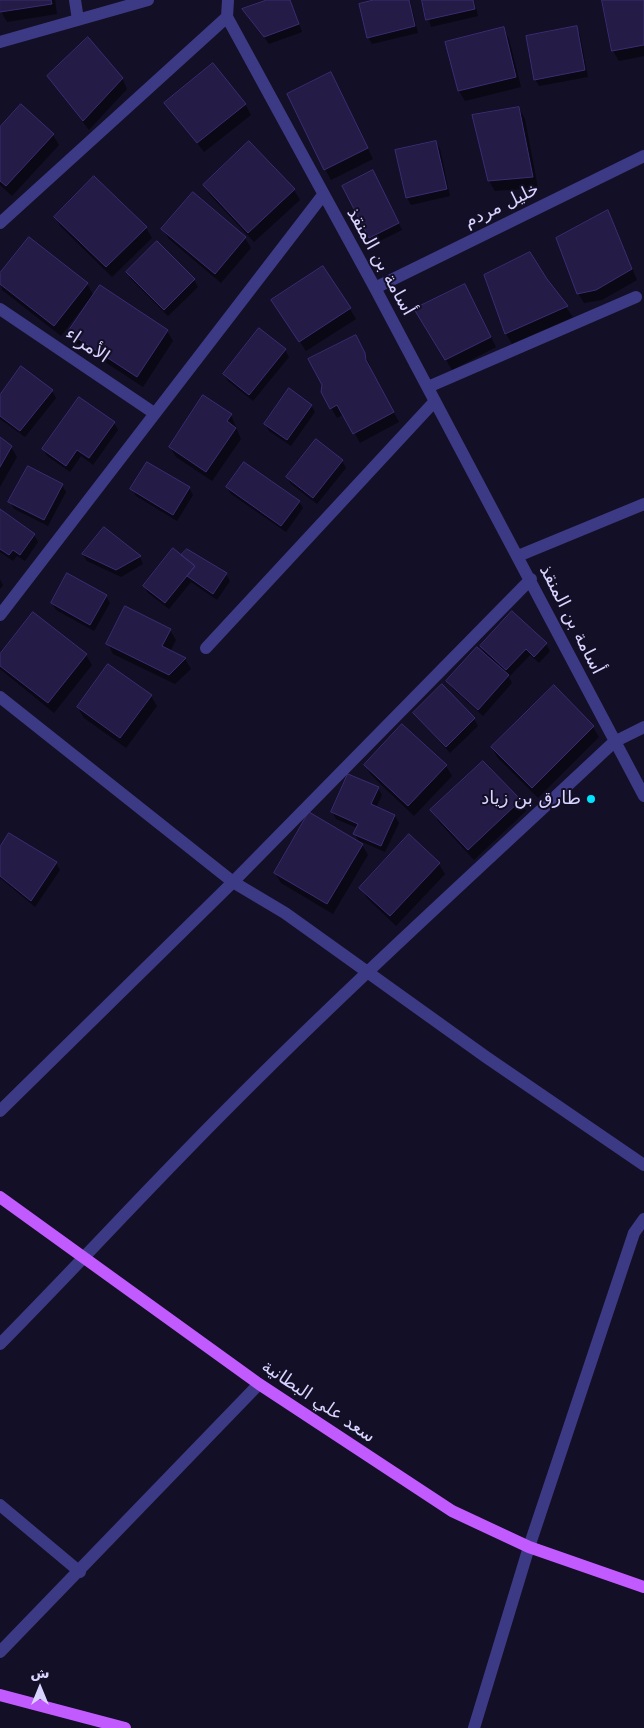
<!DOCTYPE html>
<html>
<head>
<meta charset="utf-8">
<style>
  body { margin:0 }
  #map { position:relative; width:644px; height:1728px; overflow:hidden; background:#130f26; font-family:"DejaVu Sans","Noto Naskh Arabic",sans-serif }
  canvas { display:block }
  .north { position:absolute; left:15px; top:1663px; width:50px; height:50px; -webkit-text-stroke:4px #130f26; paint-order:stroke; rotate:0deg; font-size:14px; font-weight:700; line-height:20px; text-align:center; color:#d9d4ff }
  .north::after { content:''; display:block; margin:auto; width:18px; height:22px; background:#d9d4ff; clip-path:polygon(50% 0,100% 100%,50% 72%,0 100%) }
</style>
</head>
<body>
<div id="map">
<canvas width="644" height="1728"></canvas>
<div class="north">ش</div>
</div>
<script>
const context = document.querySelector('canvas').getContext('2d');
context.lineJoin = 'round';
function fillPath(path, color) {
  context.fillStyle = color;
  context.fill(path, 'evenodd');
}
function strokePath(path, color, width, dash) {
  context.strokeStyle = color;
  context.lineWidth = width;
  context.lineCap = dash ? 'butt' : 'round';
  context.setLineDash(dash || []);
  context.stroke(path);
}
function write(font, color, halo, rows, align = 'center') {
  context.font = font + ' "DejaVu Sans","Noto Naskh Arabic",sans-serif';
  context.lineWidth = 4;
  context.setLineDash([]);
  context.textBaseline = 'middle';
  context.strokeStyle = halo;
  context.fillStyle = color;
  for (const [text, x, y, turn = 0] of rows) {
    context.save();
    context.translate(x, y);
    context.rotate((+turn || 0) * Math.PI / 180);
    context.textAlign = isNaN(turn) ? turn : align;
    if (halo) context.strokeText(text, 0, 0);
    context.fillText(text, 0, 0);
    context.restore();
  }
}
fillPath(new Path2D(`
  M0 0H55L57 14 7 22 1 11Z
  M270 0H290L302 32 269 44 248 16Z
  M379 0H410L418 33 372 44 368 37Z
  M423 0H474L478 16 431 27Z
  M604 0H644V56L619 61 613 51Z
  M503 28 509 39 521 87 465 101 459 91 447 43Z
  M576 28 580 35 588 77 539 86 535 79Z
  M49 76 122 78 127 89 89 130Z
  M336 84 373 159 331 180 325 169Z
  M166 103 245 104 251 115 204 152Z
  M22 106 53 135 59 145 12 196 0 185V129Z
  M519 108 525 119 538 188 495 191 489 181Z
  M436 142 440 149 450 196 411 205 407 198 396 151Z
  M94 178 146 228 152 238 112 277 61 227 55 217Z
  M376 178 402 230 374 244 370 238Z
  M204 185 294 190 300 200 254 242 210 195Z
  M608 212 637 280 602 300 584 303 578 293Z
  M163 229 245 238 251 248 221 283 169 239Z
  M29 239 87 284 94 296 167 331 173 341 143 387 76 343 70 332 90 302 88 301 61 336 2 290 0 275Z
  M157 243 194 280 198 287 168 316 131 279 127 272Z
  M486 276 546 280 573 317 512 344 506 334Z
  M470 295 496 347 452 370 416 309Z
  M350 309 356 319 306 351 279 310Z
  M361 347 370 365 371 372 399 422 360 443 344 414 337 418 322 392Z
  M285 350 289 357 253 401 228 381 224 375Z
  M52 391 56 398 25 437 0 419V397Z
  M311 405 315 412 291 446 269 431 265 424Z
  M231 415 241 439 212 481 176 457 170 447Z
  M114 423 118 430 93 465 81 456 70 472 47 456 43 449Z
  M0 439 11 447 17 457 0 487Z
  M342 461 346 468 317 504 291 484 287 477Z
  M62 485 66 492 48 526 14 509 10 502Z
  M189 488 193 495 177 521 136 496 132 489Z
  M227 488 299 501 303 508 286 532 231 494Z
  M0 511 34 535 38 542 25 561 17 556 13 561 0 552Z
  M105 529 140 557 143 564 121 577 87 561 83 555Z
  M181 557 226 574 230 581 217 600 191 582 169 609 148 593 144 586Z
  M0 579 3 585 0 589Z
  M106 596 110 603 94 631 56 610 52 603Z
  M170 630 176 640 170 652 185 659 191 669 175 684 113 654 108 644Z
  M546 644 550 651 539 663 530 655 509 677 512 683 483 716 452 688 448 681 487 657 481 647Z
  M86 655 92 665 54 713 0 669V656Z
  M554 687 593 727 599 737 538 798 498 758 492 748Z
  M151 696 157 706 126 748 84 718 78 708Z
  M414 713 474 719 478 726 450 753Z
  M365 765 446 766 452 776 414 816 371 775Z
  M378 788 382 795 376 808 395 816 399 823 385 852 360 841 368 855 333 914 281 883 275 873 360 844 355 834 357 828 336 819 332 812Z
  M520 801 526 811 474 860 438 821 432 810Z
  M10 834 56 863 60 870 35 907 0 878V850Z
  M439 864 445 874 396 926 367 898 361 888Z`), '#0007');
const building = new Path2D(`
  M0 0H51L52 4 0 12Z
  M267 0H290L299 24 264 37 242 9Z
  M374 0H409L415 26 367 38 359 4Z
  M422 0H473L475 9 426 20Z
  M602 0H644V45L612 51Z
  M577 26 585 70 534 80 526 36Z
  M504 27 516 77 458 91 445 42Z
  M88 37 123 78 83 121 47 76Z
  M213 63 246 104 197 143 164 103Z
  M331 72 368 148 324 170 287 94Z
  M21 104 54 134 6 186 0 181V127Z
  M519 107 533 177 488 181 472 115Z
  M249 141 295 189 248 233 203 185Z
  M436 141 447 189 406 198 395 150Z
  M373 170 399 223 369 238 342 186Z
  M94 176 147 227 106 267 54 217Z
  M193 192 246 237 215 274 161 229Z
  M608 210 632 269 596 290 577 294 556 238Z
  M29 237 88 283 54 326 0 284V273Z
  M157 241 195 279 164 310 126 272Z
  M530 252 547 279 568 306 505 334 484 275Z
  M323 266 351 308 299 342 271 300Z
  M465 284 491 337 445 360 414 309Z
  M100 285 168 330 137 377 68 332Z
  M259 328 286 349 249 395 223 374Z
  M356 335 365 353 366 360 394 412 353 434 337 405 330 409 321 392 322 385 308 359Z
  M21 366 53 390 20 431 0 416V395Z
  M289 388 312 405 287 440 264 424Z
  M203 395 232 414 227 421 236 428 206 472 169 447Z
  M79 397 115 422 89 458 77 450 66 466 42 449Z
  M0 437 12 446 0 467Z
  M316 439 343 460 313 498 286 477Z
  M147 462 190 487 173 515 130 489Z
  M244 462 300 501 281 526 226 487Z
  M28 466 63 484 44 520 8 502Z
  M0 509 35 534 20 555 13 550 9 555 0 549Z
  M104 527 141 556 116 570 82 554Z
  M173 548 195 566 165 603 143 586Z
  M187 549 227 573 213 594 187 576 195 566 181 555Z
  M67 573 107 595 90 625 51 603Z
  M125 606 171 629 162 646 186 658 169 675 106 644Z
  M512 611 547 643 534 657 526 649 506 670 480 646Z
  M33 612 87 654 48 703 0 666V654Z
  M477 647 509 675 478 710 446 681Z
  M108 664 152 695 120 738 77 707Z
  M442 684 475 718 446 747 413 713Z
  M554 685 594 726 532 788 491 747Z
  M402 724 447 765 408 806 364 765Z
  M483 761 521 800 468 850 430 810Z
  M348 774 379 787 371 804 395 815 381 846 353 834 358 824 331 812Z
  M309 812 363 844 327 904 274 873Z
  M9 833 57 862 31 901 0 876V847Z
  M409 834 440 863 390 916 359 888Z`);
fillPath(building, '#241b47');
strokePath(building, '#3b2d73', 1);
strokePath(new Path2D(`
  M75 0 78 20
  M227 17 375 288 644 796
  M227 17 228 0
  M0 42 148 0
  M0 223 227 17
  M375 288 644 156
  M0 309 154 413
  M428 387 636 297
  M518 556 644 504
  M0 615 323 195
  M206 648 435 401
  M0 697 233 882 285 913 486 1057 644 1165
  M0 1111 233 882 531 579
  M0 1344C77 1266 151 1185 228 1108 353 982 485 863 614 742L644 727
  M0 1505 80 1572
  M0 1652 259 1384
  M474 1728 529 1547 634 1233 644 1219`), '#3d3a85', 12);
strokePath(new Path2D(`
  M0 1197 259 1384 452 1511 529 1547 644 1587
  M0 1695 125 1728`), '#c25bff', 12);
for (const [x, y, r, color] of [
  [591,799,5,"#00e5ff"]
]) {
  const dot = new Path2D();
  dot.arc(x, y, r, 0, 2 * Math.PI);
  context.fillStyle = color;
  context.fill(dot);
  strokePath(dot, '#130f26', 2);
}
write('18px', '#d9d4ff', '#130f26', [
  ["خليل مردم",502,206,-26],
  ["أسامة بن المنقذ",380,262,61],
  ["الأمراء",87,346,34],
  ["أسامة بن المنقذ",571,620,63],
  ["سعد علي البطانية",318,1402,34]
]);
write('18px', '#d9d4ff', '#130f26', [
  ["طارق بن زياد",581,799]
], 'right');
</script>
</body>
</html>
